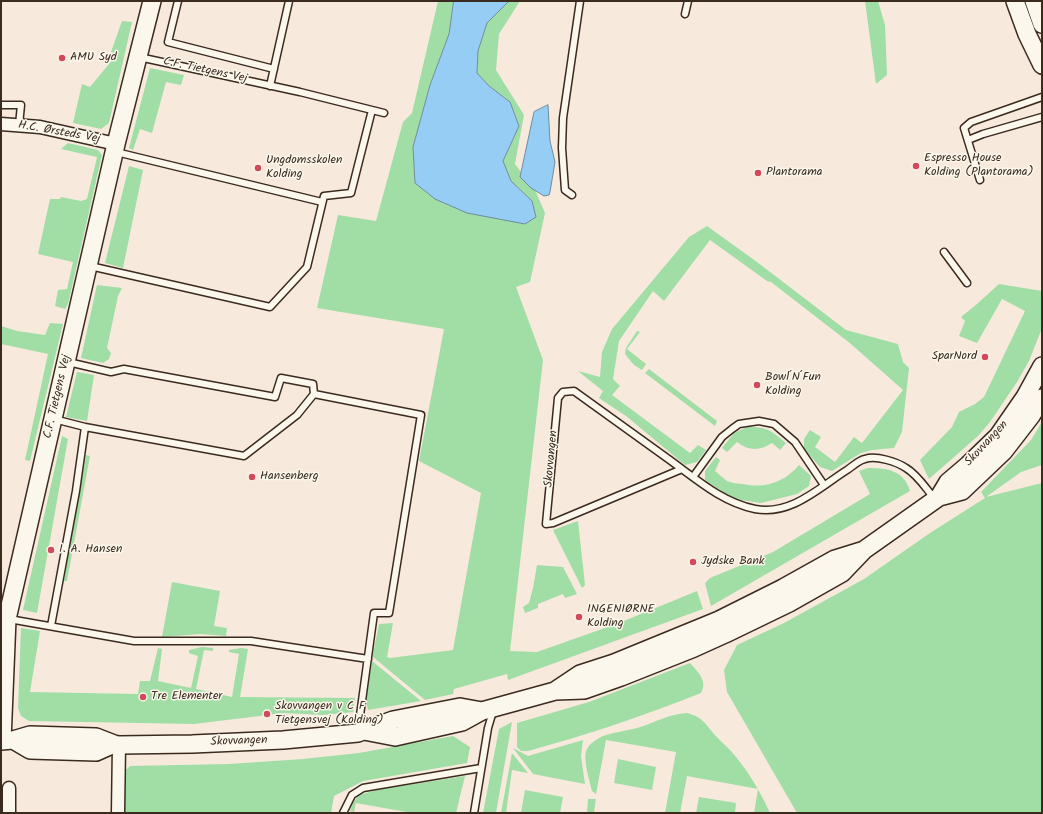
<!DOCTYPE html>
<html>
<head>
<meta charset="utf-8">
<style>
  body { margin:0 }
  #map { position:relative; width:1043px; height:814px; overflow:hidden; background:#f8e9dd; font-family:Kalam,sans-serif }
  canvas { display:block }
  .frame { position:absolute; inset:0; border:2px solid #3b2a1e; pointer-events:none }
</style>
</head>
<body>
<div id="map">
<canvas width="1043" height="814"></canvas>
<div class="frame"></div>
</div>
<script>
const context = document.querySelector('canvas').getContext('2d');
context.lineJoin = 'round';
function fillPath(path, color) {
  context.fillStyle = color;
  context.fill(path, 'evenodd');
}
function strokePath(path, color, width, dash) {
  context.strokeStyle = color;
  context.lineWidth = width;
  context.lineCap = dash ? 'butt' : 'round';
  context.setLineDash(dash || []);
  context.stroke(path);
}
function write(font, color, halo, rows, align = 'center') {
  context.font = font + ' Kalam,sans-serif';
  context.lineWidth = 3;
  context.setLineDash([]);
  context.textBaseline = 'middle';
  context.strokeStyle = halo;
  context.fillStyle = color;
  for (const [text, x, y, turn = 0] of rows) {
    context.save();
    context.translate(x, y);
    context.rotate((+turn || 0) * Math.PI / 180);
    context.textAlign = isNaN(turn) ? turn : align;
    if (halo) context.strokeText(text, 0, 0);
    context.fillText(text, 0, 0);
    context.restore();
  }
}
fillPath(new Path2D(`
  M438 1H454L449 34 430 85 413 147 415 183 532 201 511 181 503 161 519 126 510 102 489 86 477 73 478 51 487 23 509 1H520L499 34 496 70 524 115 515 164 536 192 545 213 530 282 516 287 543 360 510 651 537 652 619 623 697 591 703 609 508 680 507 674 454 689 453 694 425 700 373 657V654L379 624 393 623 387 657 390 658 453 650 481 493 419 461 444 329 317 308 338 215 376 221 403 122 412 113Z
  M865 1H878L885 25 887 75 876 84Z
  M122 21 132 22 109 123 101 129 73 123 82 84 90 87 113 59 115 54 111 52Z
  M150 68 184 75 181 85 166 82 152 133 140 129 133 150 129 148Z
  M68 143 98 150 102 155 68 304 65 309 55 306 58 290 67 289 73 262 38 254 50 199H60L61 197 81 201 87 199 97 157 61 149Z
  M129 166 143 170 123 268 105 263Z
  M707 226 757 262 846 330 898 344 903 362 909 368 902 432 894 448 872 450 861 453 832 471 820 467 804 449V439L810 430 821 437 815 447 835 462 854 437 862 443 903 390 851 344 771 282 767 281 710 240 664 301 653 291 619 341 613 379 620 386 612 395 690 453 698 445 706 450 697 462 685 465 626 416 599 398 603 391 578 371 600 377 602 352 612 329 689 237Z
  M999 284 1042 291V328L1029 361 1017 382 990 422 979 435 929 479 920 460 952 427 959 412 975 404 984 397 1025 311 1002 299 977 343 959 336 965 321 961 317 977 304Z
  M97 285 122 288 118 296 107 348 111 353 109 359 103 363 81 358Z
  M50 323 63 324 30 461 25 460 48 354 1 344V326L17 331 45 335Z
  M637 331 640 332 627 349 646 364 642 370 634 365 625 354 626 348Z
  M649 369 717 421 715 426 645 373Z
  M77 372 94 375 87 421 66 417Z
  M1042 422V465L1021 472 986 497 1042 483V813H797L727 692 724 670 737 645 784 623 864 579 930 533 985 498 981 492 1031 440Z
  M747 427C768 427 770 430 786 443L780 450 772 443C760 451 748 451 737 442L727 452 722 448 734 433Z
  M62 436 68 439 37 613 23 610Z
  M86 455 90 456 67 581H64Z
  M716 457 720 460 715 471C719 474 723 478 727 481 732 483 738 484 743 484 765 489 785 482 799 465L811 476 809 486 797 494 761 503 741 500 728 495 705 480V471Z
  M868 468C887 468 904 470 910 491L711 606 705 583 710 578 773 552 870 494 859 471Z
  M578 521 585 585 582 588 553 530Z
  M537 565 563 567 577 594 565 598 563 594 538 604V608L525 613 523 607 529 603 533 588Z
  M172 582 220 591 214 626 227 628 226 636 201 634 162 637Z
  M21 628 40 631 30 692 138 694 140 681H150L158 648 162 649 158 681 191 688 198 656 189 653V650L202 647 213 648V651L204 650 196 689 232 697 239 654 229 652V650L241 648 248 649 240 697 355 698 353 712 323 715 284 713 194 724 29 721 21 716 18 708Z
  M372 661 421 701 368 710 366 702Z
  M690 663C698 672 708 681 701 693 643 716 587 735 528 751H521L517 747V723L589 702Z
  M687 713C703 717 705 724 715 735 722 743 730 749 736 757 750 774 761 793 770 813H754L758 789 687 776 680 813H665L676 752 606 740 596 794 592 791C590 782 582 758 587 749 590 743 597 739 603 736 614 732 626 731 637 728 654 723 669 714 687 713Z
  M512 722 496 813H483L499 729Z
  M453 736 470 747 467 763 363 781 334 796 331 813H124V772L130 766 229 764 303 759 359 753Z
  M583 740 581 756 585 784 533 774 513 748 528 756Z
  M512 753 528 773 512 770 506 813H501Z
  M618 759 656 767 652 790 614 783Z
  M465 776 456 813H412L356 803 354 812 350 811 353 803 359 795 377 790Z
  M525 790 563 797 560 813H521Z
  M699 797 736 803 735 813H696Z
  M588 799H596L594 812 602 813H587Z`), '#a0dea5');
const water = new Path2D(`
  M454 1H509L487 23 478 51 477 73 489 86 510 102 519 126 503 161 511 181 532 201 536 217 525 224 467 213 435 199 415 183 413 147 430 85 449 34Z
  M548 105 550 141 555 162 550 192 549 195 544 196 531 188 520 177 534 112Z`);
fillPath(water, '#95cdf4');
strokePath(water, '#718c9e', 1);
const lane = new Path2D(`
  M178 1 168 42 274 69
  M685 14 688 1
  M139 57 300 92 384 113
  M270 86 289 1
  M1 105H21L19 125
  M968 140 983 134 1042 117
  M116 152 322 202
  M980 180 964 128 971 122 1042 97
  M572 195 565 190 562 148 563 118 580 1
  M944 252 967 283
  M90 266 270 307 307 267 324 196 351 193 372 110
  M68 362 111 372 124 369 275 397 281 378 313 384 314 394
  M54 419 85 427 244 456 297 415 314 394 421 415 389 613H374L358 730
  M682 469 553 523 546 524 558 398 563 392 574 391C605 413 636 436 667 458 695 478 721 502 755 509 791 516 820 487 847 470 853 466 859 460 865 459 876 455 897 462 906 468 918 475 926 489 935 499
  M693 477 722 437 732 429 739 424 759 421 774 424 795 442 824 485
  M9 619 134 641H251L368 659
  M51 626 76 491 85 427
  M343 813 352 795 363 788 481 768
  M474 813 488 728 493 711`);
const street = new Path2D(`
  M1 124 40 127 116 144
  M9 813V788
  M118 813 119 745`);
const secondary = new Path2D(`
  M1015 1 1027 34 1042 65
  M1034 1 1042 24
  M939 497 948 482 968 465 998 436 1025 397 1042 366
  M556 690 580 674 614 663 719 620 783 588 835 559 864 550
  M364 731 395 737 462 722 482 711 555 691 584 690 621 677 694 648 725 634 789 603 842 573 864 550 939 497 962 491 1004 451 1031 416 1042 398
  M13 740 30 750 96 752 114 744
  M1 741 13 740 30 735 96 737 114 744 119 745 192 744 283 740 358 733 393 720 460 707 482 711
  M2 741 7 619 116 144 152 1`);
strokePath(lane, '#3b2a1e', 9);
strokePath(street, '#3b2a1e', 15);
strokePath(secondary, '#3b2a1e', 20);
strokePath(lane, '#fbf7ec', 6);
strokePath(street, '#fbf7ec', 12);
strokePath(secondary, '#fbf7ec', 17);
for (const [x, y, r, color] of [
  [62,58,4,"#d1495b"],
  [916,166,4,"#d1495b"],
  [258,168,4,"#d1495b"],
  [758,173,4,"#d1495b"],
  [985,357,4,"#d1495b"],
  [757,385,4,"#d1495b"],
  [252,477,4,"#d1495b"],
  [51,550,4,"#d1495b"],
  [693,562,4,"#d1495b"],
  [579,617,4,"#d1495b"],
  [143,697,4,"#d1495b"],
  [267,714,4,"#d1495b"]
]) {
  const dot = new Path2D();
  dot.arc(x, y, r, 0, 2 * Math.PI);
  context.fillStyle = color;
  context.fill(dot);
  strokePath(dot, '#fbf7ec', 1.5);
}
write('12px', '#3b2a1e', '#fbf7ec', [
  ["AMU Syd",70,58],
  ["Espresso House",924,159],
  ["Kolding (Plantorama)",924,173],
  ["Ungdomsskolen",266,161],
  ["Kolding",266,175],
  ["Plantorama",766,173],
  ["SparNord",977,357,"right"],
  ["Bowl´N´Fun",765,378],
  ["Kolding",765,392],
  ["Hansenberg",260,477],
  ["I. A. Hansen",59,550],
  ["Jydske Bank",701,562],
  ["INGENIØRNE",587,610],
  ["Kolding",587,624],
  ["Tre Elementer",151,697],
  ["Skovvangen v C F",275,707],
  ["Tietgensvej (Kolding)",275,721]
], 'left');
write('12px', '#3b2a1e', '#fbf7ec', [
  ["C.F. Tietgens Vej",205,71,12],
  ["H.C. Ørsteds Vej",59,133,10],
  ["C.F. Tietgens Vej",58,397,-77],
  ["Skovvangen",987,444,-47],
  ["Skovvangen",552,459,-85],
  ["Skovvangen",239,742,-2]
]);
</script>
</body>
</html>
